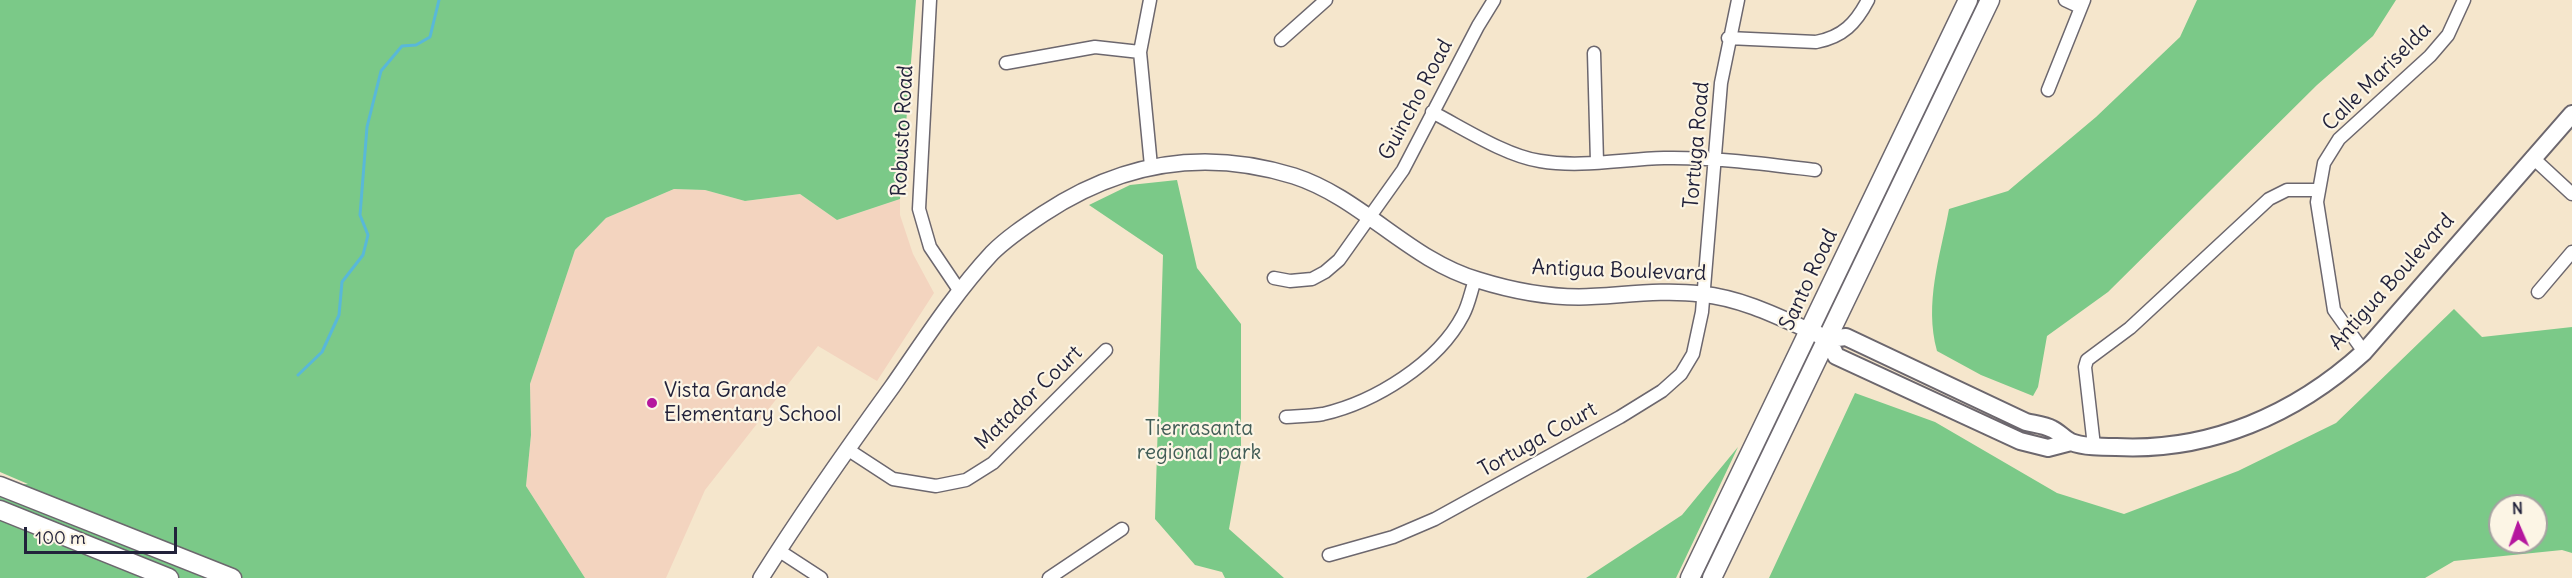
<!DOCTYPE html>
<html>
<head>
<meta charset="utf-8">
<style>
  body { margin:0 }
  #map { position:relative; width:2572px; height:578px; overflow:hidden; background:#f5e6cc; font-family:Delius,sans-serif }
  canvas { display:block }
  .north { position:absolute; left:2488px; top:494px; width:60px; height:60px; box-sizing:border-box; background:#fcf5e5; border:2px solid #a5a1a1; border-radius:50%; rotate:358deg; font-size:16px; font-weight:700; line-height:24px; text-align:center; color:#22223b }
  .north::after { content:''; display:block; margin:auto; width:21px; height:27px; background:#b5179e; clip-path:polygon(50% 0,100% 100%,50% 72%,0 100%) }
  .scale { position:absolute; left:24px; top:527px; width:153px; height:27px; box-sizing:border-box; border:3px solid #22223b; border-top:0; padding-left:8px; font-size:18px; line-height:21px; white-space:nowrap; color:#22223b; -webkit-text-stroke:4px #fcf5e5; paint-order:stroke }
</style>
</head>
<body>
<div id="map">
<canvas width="2572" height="578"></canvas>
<div class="north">N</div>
<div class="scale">100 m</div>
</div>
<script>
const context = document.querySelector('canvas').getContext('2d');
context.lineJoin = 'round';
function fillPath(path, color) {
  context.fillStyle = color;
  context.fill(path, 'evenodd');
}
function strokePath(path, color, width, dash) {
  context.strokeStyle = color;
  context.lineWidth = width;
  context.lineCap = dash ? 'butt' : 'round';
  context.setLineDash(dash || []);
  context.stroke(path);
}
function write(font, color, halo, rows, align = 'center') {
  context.font = font + ' Delius,sans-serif';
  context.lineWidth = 4.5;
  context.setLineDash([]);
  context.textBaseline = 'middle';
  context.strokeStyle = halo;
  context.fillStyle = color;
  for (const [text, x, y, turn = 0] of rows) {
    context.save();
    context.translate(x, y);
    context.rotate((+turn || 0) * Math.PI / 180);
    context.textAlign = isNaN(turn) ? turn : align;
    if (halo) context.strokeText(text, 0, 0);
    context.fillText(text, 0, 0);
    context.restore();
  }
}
fillPath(new Path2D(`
  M674 189 705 190 745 201 800 194 837 220 900 199V215L913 254 934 293 877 381 818 346 705 490 666 578H585L526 486 531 435 530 384 575 250 606 218Z`), '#f3d4bf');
fillPath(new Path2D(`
  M0 0H916L900 199 837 220 800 194 745 201 705 190 674 189 606 218 575 250 530 384 531 435 526 486 585 578H0V486L28 484 0 472Z
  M2197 0H2396L2373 36 2317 85 2108 292 2047 336 2038 387 2033 396 1981 375 1937 351C1924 303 1940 257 1949 209L2008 191 2096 117 2180 37Z
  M1177 180 1197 268 1241 324V461L1229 529 1284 578H1225L1222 572 1195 565 1155 519 1163 255 1089 205 1130 185Z
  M2454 309 2482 337 2572 327V553L2562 550 2454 561 2425 578H1769L1855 393 1935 422 2057 493 2124 514 2238 471 2336 423ZM2500 506H2536V542H2500Z
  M1738 447 1676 578H1586L1682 515Z`), '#7bc988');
strokePath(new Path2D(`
  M298 375 322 352 339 315 342 282 363 255 368 235 360 215 367 127 381 71 402 46 416 45 430 37 439 0`), '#59b8d8', 3);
const minor = new Path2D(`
  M930 0 919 209 930 247 959 290
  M1150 0 1140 52 1151 166
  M2065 0 2080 7
  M1728 38 1816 42C1843 37 1856 23 1868 0
  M1281 40 1326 0
  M1594 53 1597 162
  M1006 63 1095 47 1140 52
  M2048 90 2084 0
  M1432 112C1463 128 1506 156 1540 161 1581 168 1623 159 1664 158 1714 157 1765 164 1815 170
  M2532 157 2572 194
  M1274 278 1290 281 1312 279 1325 272 1339 260 1403 170 1478 26 1494 0
  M2538 292 2572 252
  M2364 352 2334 310 2317 202 2324 163 2339 139 2430 56 2448 35 2464 0
  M1286 417C1298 416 1312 416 1323 414 1375 402 1438 363 1463 315 1469 304 1471 291 1475 280
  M2094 446 2085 367 2087 360 2130 328 2269 199 2287 190H2319
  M847 449 893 479 936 486 966 480 993 463 1106 350
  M778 550 821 578
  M1329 555 1393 537 1435 519 1620 417 1662 391 1681 374 1693 354 1702 312 1721 83 1738 0
  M1049 578 1122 529`);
const tertiary = new Path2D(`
  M761 578C802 513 847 449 892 387 924 341 954 294 992 253 1007 238 1025 226 1043 214 1121 162 1204 148 1294 176 1362 198 1409 260 1478 280 1510 290 1545 297 1579 297 1619 296 1661 289 1701 294 1740 298 1775 315 1810 331`);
const secondary = new Path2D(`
  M1817 334 1828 339 1846 337 2026 422C2034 424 2045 425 2052 429 2059 432 2064 439 2071 442 2084 447 2102 447 2116 447 2210 452 2296 414 2364 352L2572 114
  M1828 339 1836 356 2020 441 2048 448 2071 442`);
const primary = new Path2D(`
  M0 486 232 578
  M0 510 169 578
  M1690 578 1968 0
  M1712 578 1990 0`);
strokePath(minor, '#6c676e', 15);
strokePath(tertiary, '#6c676e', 18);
strokePath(secondary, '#6c676e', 20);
strokePath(primary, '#6c676e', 21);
strokePath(minor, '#fff', 12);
strokePath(tertiary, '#fff', 15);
strokePath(secondary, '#fff', 16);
strokePath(primary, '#fff', 18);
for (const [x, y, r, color] of [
  [652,403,6,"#b5179e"]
]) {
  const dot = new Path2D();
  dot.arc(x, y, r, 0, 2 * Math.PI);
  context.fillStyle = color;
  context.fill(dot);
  strokePath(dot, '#fcf5e5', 2);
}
write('21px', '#22223b', '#fcf5e5', [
  ["Calle Mariselda",2377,77,-45],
  ["Guincho Road",1416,100,-62],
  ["Robusto Road",903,131,-87],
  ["Tortuga Road",1697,145,-85],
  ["Antigua Boulevard",1619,271,2],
  ["Santo Road",1809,280,-65],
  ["Antigua Boulevard",2392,282,-48],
  ["Matador Court",1029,398,-44],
  ["Tortuga Court",1538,440,-29]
]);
write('21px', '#22223b', '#fcf5e5', [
  ["Vista Grande",664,391],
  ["Elementary School",664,415]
], 'left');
write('21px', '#415c56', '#fcf5e5', [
  ["Tierrasanta",1199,429],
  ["regional park",1199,453]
]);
</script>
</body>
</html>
